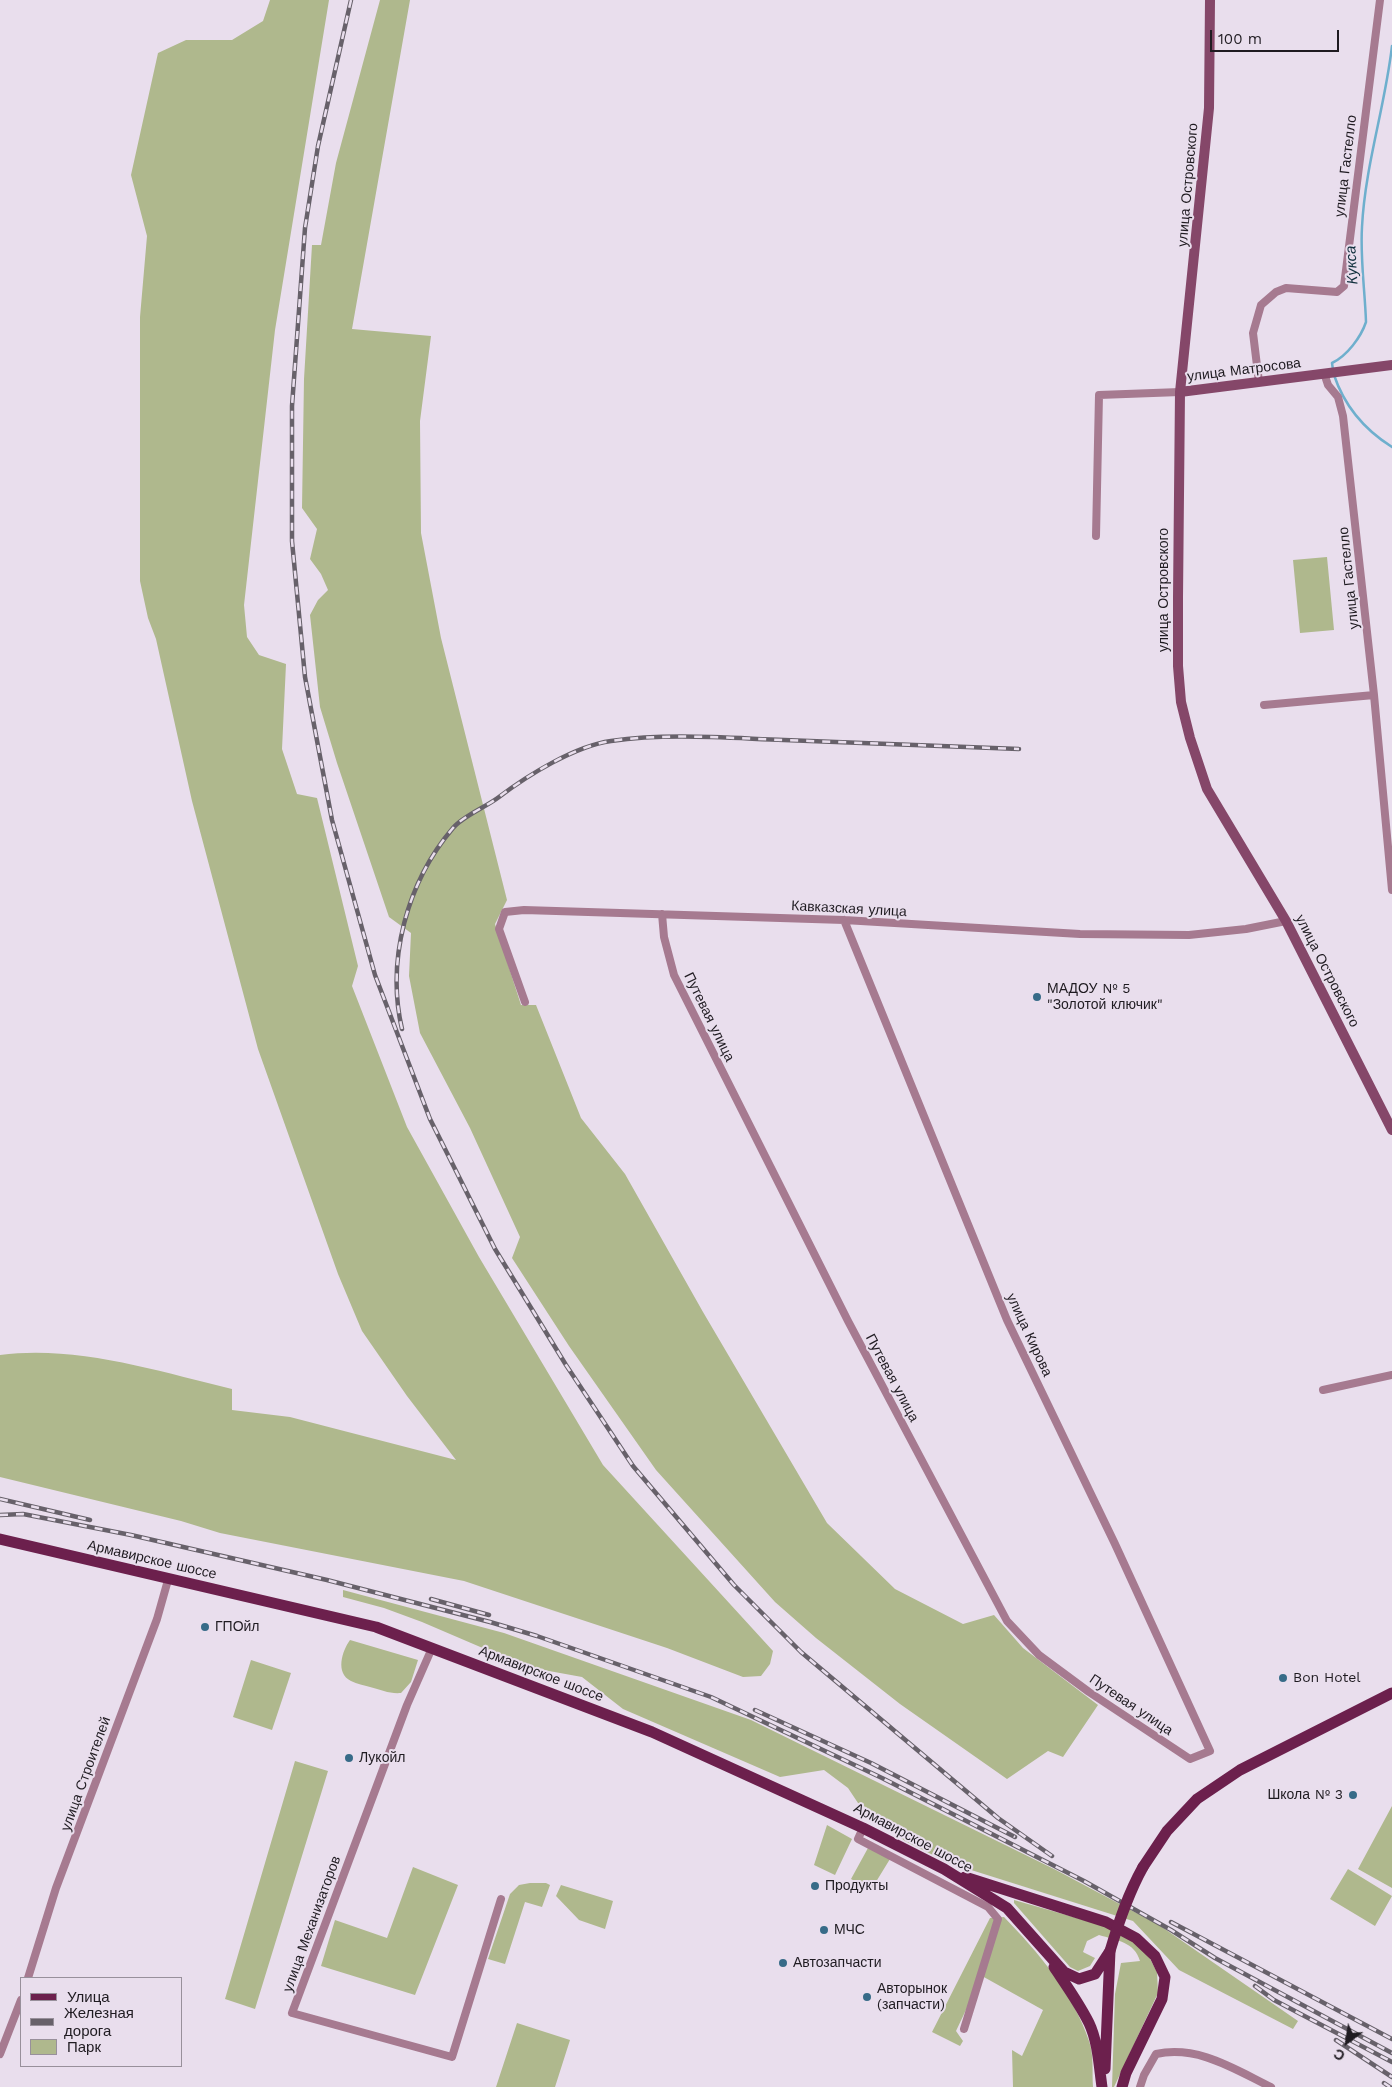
<!DOCTYPE html>
<html>
<head>
<meta charset="utf-8">
<style>
  body { margin:0 }
  #map { position:relative; width:1392px; height:2087px; overflow:hidden; background:#e9deed; font-family:"Work Sans",sans-serif }
  canvas { display:block }
  .legend { position:absolute; left:20px; top:1977px; width:162px; height:90px; box-sizing:border-box; background:#e9deed; border:1px solid #98909b; margin:0; padding:6px 9px; list-style:none; font-size:15px; color:#1f1b21 }
  .legend li { display:flex; align-items:center; gap:10px; height:25px }
  .legend b { width:25px; border:1px solid #98909b }
  .north { position:absolute; left:1322px; top:2017px; width:50px; height:50px; -webkit-text-stroke:4px #e9deed; paint-order:stroke; rotate:211deg; font-size:14px; font-weight:700; line-height:20px; text-align:center; color:#1f1b21 }
  .north::after { content:''; display:block; margin:auto; width:18px; height:22px; background:#1f1b21; clip-path:polygon(50% 0,100% 100%,50% 72%,0 100%) }
  .scale { position:absolute; left:1210px; top:30px; width:129px; height:22px; box-sizing:border-box; border:2px solid #1f1b21; border-top:0; padding-left:6px; font-size:15px; line-height:18px; white-space:nowrap; color:#1f1b21; -webkit-text-stroke:4px #e9deed; paint-order:stroke }
</style>
</head>
<body>
<div id="map">
<canvas width="1392" height="2087"></canvas>
<ul class="legend">
<li><b style="height:6px;background:#6c204d"></b>Улица</li>
<li><b style="height:6px;background:#67616a"></b>Железная дорога</li>
<li><b style="height:14px;background:#afb88d"></b>Парк</li>
</ul>
<div class="north">С</div>
<div class="scale">100 m</div>
</div>
<script>
const context = document.querySelector('canvas').getContext('2d');
context.lineJoin = 'round';
function fillPath(path, color) {
  context.fillStyle = color;
  context.fill(path, 'evenodd');
}
function strokePath(path, color, width, dash) {
  context.strokeStyle = color;
  context.lineWidth = width;
  context.lineCap = dash ? 'butt' : 'round';
  context.setLineDash(dash || []);
  context.stroke(path);
}
function write(font, color, halo, rows, align = 'center') {
  context.font = font + ' "Work Sans",sans-serif';
  context.lineWidth = 4;
  context.setLineDash([]);
  context.textBaseline = 'middle';
  context.strokeStyle = halo;
  context.fillStyle = color;
  for (const [text, x, y, turn = 0] of rows) {
    context.save();
    context.translate(x, y);
    context.rotate((+turn || 0) * Math.PI / 180);
    context.textAlign = isNaN(turn) ? turn : align;
    if (halo) context.strokeText(text, 0, 0);
    context.fillText(text, 0, 0);
    context.restore();
  }
}
fillPath(new Path2D(`
  M270 0H329L275 330 244 605 247 637 259 655 286 664 282 749 297 794 317 798 358 966 352 986 407 1127 479 1257 603 1465 773 1651 770 1664 761 1676 743 1677 667 1648 464 1581 220 1533 181 1521 0 1477V1355C77 1345 157 1371 232 1389V1410L290 1417 456 1460 407 1396 362 1331 338 1274 258 1049 192 801 156 639 148 618 140 581V317L147 236 131 175 158 53 186 40H232L263 21Z
  M380 0H410L352 329 431 336 420 421 421 533 441 638 507 900 495 924 521 1005H536L581 1118 625 1174 703 1312 827 1523 895 1589 963 1624 994 1615 1023 1648 1098 1705 1063 1757 1048 1751 1007 1779 900 1704 816 1638 775 1602 656 1470 569 1346 512 1258 520 1237 470 1128 420 1033 409 976 411 933 389 917 337 763 320 707 310 615 318 600 328 590 321 574 310 559 317 529 302 508 304 379 312 245H321L336 163Z
  M1327 557 1334 630 1300 633 1293 560Z
  M343 1590 504 1633 751 1720 1056 1870 1159 1925 1298 2021 1293 2029 1179 1970 1133 1921 949 1863 905 1841 868 1814 869 1809 858 1803 848 1788 824 1770 780 1777 623 1709 582 1677 527 1667 422 1622 384 1608 343 1597Z
  M350 1640 418 1660 411 1682 401 1693C390 1694 381 1690 370 1687 364 1685 357 1684 351 1681 335 1673 342 1651 350 1640Z
  M251 1660 291 1673 272 1730 233 1717Z
  M295 1761 328 1771 255 2009 225 1999Z
  M1392 1806V1888L1358 1869Z
  M827 1825 852 1839 835 1875 814 1865Z
  M868 1848 890 1859 871 1890 851 1879Z
  M413 1867 458 1885 415 1995 321 1966 335 1920 387 1938Z
  M1348 1869 1392 1896 1375 1926 1330 1899Z
  M530 1883H546L550 1885 542 1907 525 1902 505 1964 488 1959 510 1894 519 1885Z
  M561 1885 613 1901 605 1929 579 1920 556 1896Z
  M1014 1900 1105 1926 1129 1938 1147 1953 1157 1972 1158 1993 1114 2087H1112L1115 1994 1121 1963 1140 1961C1135 1942 1116 1940 1099 1935L1087 1941 1083 1952 1095 1958 1090 1966 1078 1971 1070 1967 1014 1903Z
  M1004 1917C1038 1952 1073 1993 1089 2041 1094 2054 1092 2073 1093 2087H1013L1012 2050 1022 2056 1043 2010 982 1976 956 2031 963 2041 960 2046 932 2032 990 1918Z
  M517 2023 570 2040 555 2087H496Z`), '#afb88d');
strokePath(new Path2D(`
  M1333 370 1332 363C1347 356 1361 337 1366 322 1365 291 1360 258 1362 227 1365 166 1385 107 1392 46
  M1334 375C1344 405 1365 430 1392 447`), '#6eafcd', 2.5);
strokePath(new Path2D(`
  M1324 373 1328 385 1338 397 1343 416 1374 695 1392 890
  M1259 382 1253 333 1261 305 1276 292 1286 288 1337 292 1344 286 1380 0
  M1096 536 1099 395 1180 392
  M1264 705 1374 695
  M662 914 664 937 674 975 848 1321 1007 1621 1039 1655 1089 1692 1190 1759 1210 1751 1115 1544 1007 1320 844 920
  M525 1002 499 929 505 912 524 910 844 920 1080 934 1189 935 1246 929 1286 921
  M1323 1390 1392 1375
  M432 1648 407 1705 292 2013 452 2057 501 1899
  M863 1828 858 1839 988 1907 998 1919 964 2029
  M28 1978 56 1888 157 1619 168 1580
  M0 2054 21 2000
  M1140 2087 1144 2075 1156 2054C1198 2045 1234 2069 1271 2087`), '#a67a90', 8);
strokePath(new Path2D(`
  M1210 0 1209 108 1180 392 1178 597V666L1181 702 1190 738 1207 789 1286 921 1392 1130
  M1180 392 1392 365`), '#854769', 10);
strokePath(new Path2D(`
  M0 1539 376 1627 652 1732 863 1828 944 1869 1007 1908 1064 1972 1079 1979 1095 1974 1110 1951
  M1143 1867 1167 1831 1197 1799 1240 1770 1392 1693
  M965 1877 1106 1922 1136 1938 1155 1956 1165 1977 1162 1999 1126 2073 1122 2087
  M1054 1967C1066 1985 1079 2003 1089 2023 1098 2042 1099 2066 1102 2087
  M1105 2069 1110 1951`), '#6c204d', 11);
const rail = new Path2D(`
  M351 0 318 146 305 228 292 406V541L305 677 332 820 375 975 430 1119 495 1249 566 1365 633 1466 734 1585 801 1652 998 1818 1052 1856
  M402 1029C386 960 407 882 453 828 463 816 486 807 499 797 528 775 575 746 611 741 668 733 727 738 784 740 863 743 941 746 1019 749
  M0 1499 90 1520
  M0 1515 23 1514 131 1535 327 1580 490 1622 537 1636 711 1697 882 1778 1084 1881 1171 1930 1215 1958 1392 2053
  M431 1599 489 1615
  M755 1710 871 1763 1015 1837
  M1171 1922 1392 2039
  M1255 1986 1274 2000 1392 2062
  M1336 2040 1392 2077
  M1384 2083 1390 2087`);
strokePath(rail, '#67616a', 4.5);
strokePath(rail, '#e9deed', 2.5, [8]);
strokePath(new Path2D(`
  M1110 1951C1119 1921 1128 1894 1143 1867`), '#6c204d', 11);
for (const [x, y, r, color] of [
  [1037,997,5,"#376b88"],
  [205,1627,5,"#376b88"],
  [1283,1678,5,"#376b88"],
  [349,1758,5,"#376b88"],
  [1353,1795,5,"#376b88"],
  [815,1886,5,"#376b88"],
  [824,1930,5,"#376b88"],
  [783,1963,5,"#376b88"],
  [867,1997,5,"#376b88"]
]) {
  const dot = new Path2D();
  dot.arc(x, y, r, 0, 2 * Math.PI);
  context.fillStyle = color;
  context.fill(dot);
  strokePath(dot, '#e9deed', 2);
}
write('14px', '#1f1b21', '#e9deed', [
  ["улица Гастелло",1346,166,-83],
  ["улица Островского",1188,185,-85],
  ["улица Матросова",1244,370,-7],
  ["улица Гастелло",1349,578,-96],
  ["улица Островского",1164,590,-90],
  ["Кавказская улица",849,909,3],
  ["улица Островского",1327,971,63],
  ["Путевая улица",709,1017,64],
  ["улица Кирова",1029,1335,65],
  ["Путевая улица",892,1378,62],
  ["Армавирское шоссе",152,1560,13],
  ["Армавирское шоссе",541,1674,21],
  ["Путевая улица",1131,1705,34],
  ["улица Строителей",86,1774,-70],
  ["Армавирское шоссе",913,1838,28],
  ["улица Механизаторов",312,1924,-70]
]);
write('14px', '#1f1b21', '#e9deed', [
  ["МАДОУ № 5",1047,989],
  ["\"Золотой ключик\"",1047,1005],
  ["ГПОйл",215,1627],
  ["Bon Hotel",1293,1678],
  ["Лукойл",359,1758],
  ["Школа № 3",1343,1795,"right"],
  ["Продукты",825,1886],
  ["МЧС",834,1930],
  ["Автозапчасти",793,1963],
  ["Авторынок",877,1989],
  ["(запчасти)",877,2005]
], 'left');
write('italic 15px', '#12313e', '#e9deed', [
  ["Кукса",1352,265,-93]
]);
</script>
</body>
</html>
